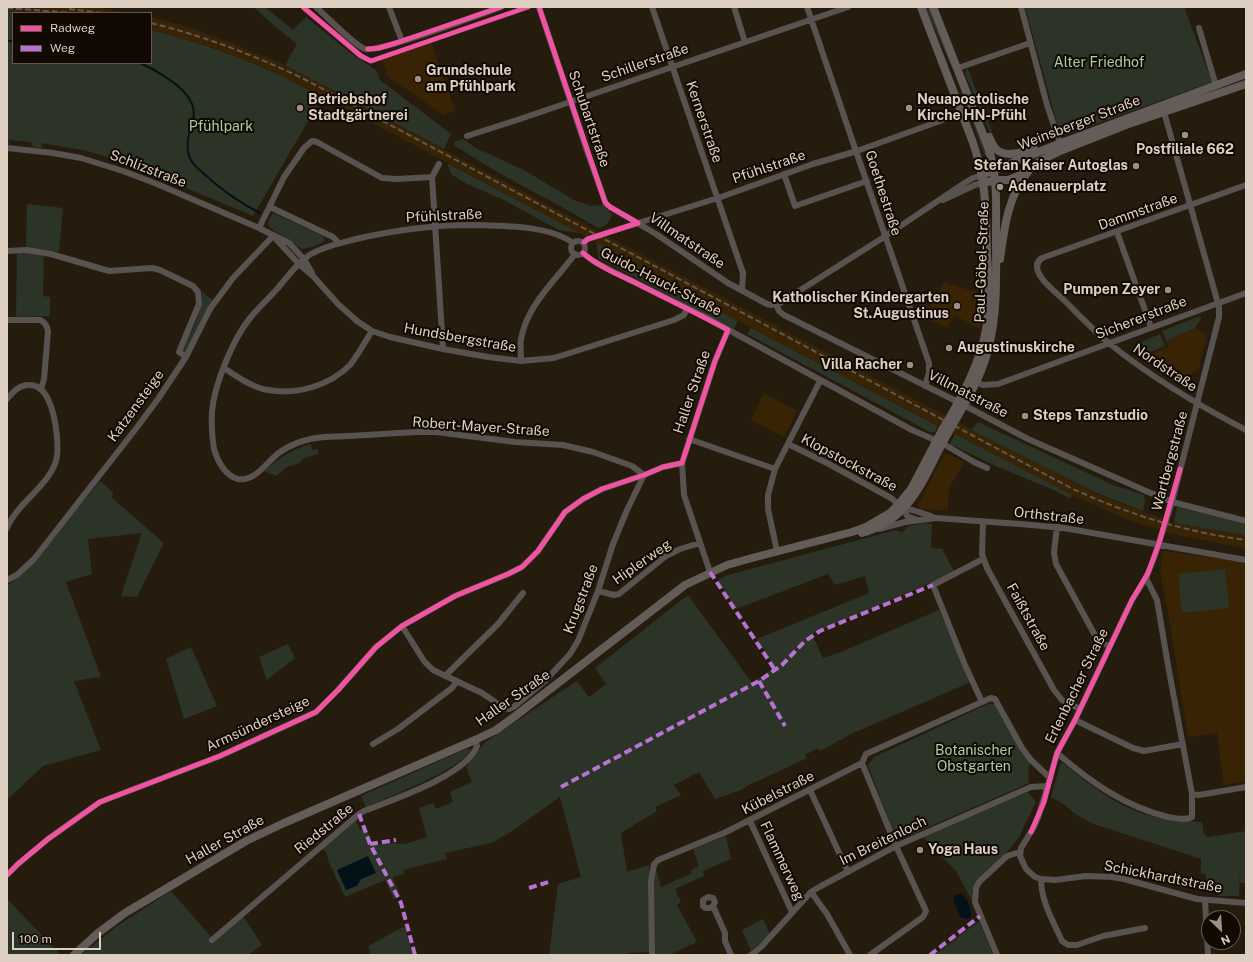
<!DOCTYPE html>
<html>
<head>
<meta charset="utf-8">
<style>
  body { margin:0 }
  #map { position:relative; width:1253px; height:962px; overflow:hidden; background:#261c0e; font-family:"Public Sans",sans-serif }
  canvas { display:block }
  .frame { position:absolute; inset:0; border:8px solid #ddd0c2; pointer-events:none }
  .legend { position:absolute; left:12px; top:12px; width:140px; height:52px; box-sizing:border-box; background:#110902; border:1px solid #63594f; margin:0; padding:5px 7px; list-style:none; font-size:12px; color:#ddd0c2 }
  .legend li { display:flex; align-items:center; gap:8px; height:20px }
  .legend b { width:20px; border:1px solid #63594f }
  .north { position:absolute; left:1201px; top:910px; width:40px; height:40px; box-sizing:border-box; background:#110902; border:1px solid #63594f; border-radius:50%; rotate:155deg; font-size:11px; font-weight:700; line-height:16px; text-align:center; color:#ddd0c2 }
  .north::after { content:''; display:block; margin:auto; width:14px; height:18px; background:#9d9183; clip-path:polygon(50% 0,100% 100%,50% 72%,0 100%) }
  .scale { position:absolute; left:12px; top:932px; width:89px; height:18px; box-sizing:border-box; border:2px solid #ddd0c2; border-top:0; padding-left:5px; font-size:12px; line-height:14px; white-space:nowrap; color:#ddd0c2; -webkit-text-stroke:3px #110902; paint-order:stroke }
</style>
</head>
<body>
<div id="map">
<canvas width="1253" height="962"></canvas>
<div class="frame"></div>
<ul class="legend">
<li><b style="height:5px;background:#f153a3"></b>Radweg</li>
<li><b style="height:5px;background:#b673d3"></b>Weg</li>
</ul>
<div class="north">N</div>
<div class="scale">100 m</div>
</div>
<script>
const context = document.querySelector('canvas').getContext('2d');
context.lineJoin = 'round';
function fillPath(path, color) {
  context.fillStyle = color;
  context.fill(path, 'evenodd');
}
function strokePath(path, color, width, dash) {
  context.strokeStyle = color;
  context.lineWidth = width;
  context.lineCap = dash ? 'butt' : 'round';
  context.setLineDash(dash || []);
  context.stroke(path);
}
function write(font, color, halo, rows, align = 'center') {
  context.font = font + ' "Public Sans",sans-serif';
  context.lineWidth = 4;
  context.setLineDash([]);
  context.textBaseline = 'middle';
  context.strokeStyle = halo;
  context.fillStyle = color;
  for (const [text, x, y, turn = 0] of rows) {
    context.save();
    context.translate(x, y);
    context.rotate((+turn || 0) * Math.PI / 180);
    context.textAlign = isNaN(turn) ? turn : align;
    if (halo) context.strokeText(text, 0, 0);
    context.fillText(text, 0, 0);
    context.restore();
  }
}
fillPath(new Path2D(`
  M7 7H97L124 13H41L7 11Z
  M151 17 188 27 234 44 285 65 944 415 1096 494 1174 523 1246 535V549L1172 534 1126 519 1072 495 760 333 572 229 301 85 259 66 215 48 151 30Z
  M431 42 455 110 444 115 388 77 382 59Z
  M944 282 982 294 980 329 954 315 947 328 920 315 926 305 931 307Z
  M1195 328 1207 335 1198 371 1179 378 1172 375 1148 359 1146 356 1168 347 1166 341Z
  M764 393 797 411 784 437 751 420Z
  M945 453 964 462 949 489 948 511 921 509 918 505Z
  M1164 551 1246 562V781L1224 785 1217 733 1188 737 1168 612 1160 572 1162 555Z`), '#382304');
fillPath(new Path2D(`
  M254 7H265L293 30 306 17 349 52 376 70 380 80 451 134 444 149 285 65 297 44 272 24Z
  M925 7H929L988 155 985 156 954 72Z
  M1025 7H1184L1212 82 1066 135 1059 131Z
  M7 11 41 13H13V63H151V30C210 45 268 66 322 97L253 216 160 177 98 154 82 150 41 143 42 148 33 147 31 142 8 140 11 145 7 144Z
  M966 69H968L995 140V144L965 74Z
  M463 139 476 148 524 170 574 200 591 206 602 205 612 214C610 222 606 226 598 228L571 212 506 177 455 146 454 142Z
  M447 163 572 229 580 233 559 230 502 199 467 184 451 174Z
  M27 204 63 208 59 252 26 247Z
  M273 213 323 236 324 241C319 245 309 248 302 249L269 227 268 222Z
  M597 243 738 321 734 329 598 258Z
  M31 253 44 254 43 296 50 297V316L16 317 17 254Z
  M202 292 213 300 186 352H184L183 350C191 332 203 312 202 292Z
  M1200 316 1201 319 1195 328 1166 341 1162 331Z
  M751 328 938 426 935 432H930L747 334Z
  M1160 334 1165 346 1146 354 1141 342Z
  M978 422 1113 485 1144 495 1145 500 1143 511 1094 492 971 430Z
  M955 434 1072 495 1071 499 1056 491 996 466 950 444Z
  M311 444 312 450 318 449V454L304 458 299 463 285 468 276 476 264 471C279 458 293 449 311 444Z
  M100 481 113 492 112 498 164 543 137 597 121 596 142 533 88 539 92 574 66 582 101 677 74 681 101 750 43 766 7 800V587L9 584 21 576Z
  M1177 507 1246 524V535L1174 523Z
  M924 523 932 524 931 548 942 549 954 571 928 584 812 634 823 658 841 652 939 610 971 682 853 733 820 751 818 748 805 755 807 758 747 786 741 790 715 799 699 772 674 785 681 795 655 807 657 811 621 833 627 872 649 865V952L628 953V955H549L558 884 581 877 560 797 511 832 491 843 445 853 447 859 403 870 404 874 393 877 400 896 394 899 385 880 345 897 328 860 327 854 323 848 355 819 360 830 366 828 372 842 374 845 392 843 405 844 427 837 419 808 433 803 436 809 453 802 450 792 472 782 466 767 485 742 577 681 589 697 606 684 595 668 688 595 752 683 775 667 757 639 869 593 865 576 835 585 828 574 736 609 718 580 728 575 896 530 902 532 909 526Z
  M1225 569 1229 608 1182 613 1178 574Z
  M288 644 295 658 267 680 259 657Z
  M191 647 217 706 184 719 166 659Z
  M988 704H996L1030 762 1028 773 1029 783 897 841 868 766 874 757Z
  M466 749H471C468 766 384 799 366 807L361 796Z
  M1061 762C1090 785 1122 811 1159 818 1174 821 1188 821 1202 822L1204 834 1208 837 1246 831V883H1240V870L1239 896H1219L1215 882H1206V874H1201V859L1091 823 1074 813 1064 804 1051 797Z
  M1028 792 1036 802 1019 837 1008 851 979 879 972 891V901L956 871 923 837Z
  M726 836 731 859 703 871 704 876 675 889 681 902 677 905 697 942 669 955H654V882L653 875 654 867 662 860 656 869 661 887 692 873 691 870 699 866 693 849Z
  M171 891 214 940 243 916 262 945 248 955H69L76 948 82 954 117 926Z
  M7 899 61 955H7Z
  M763 919 770 934 751 951 742 930Z
  M979 921 993 955H935Z
  M403 927 405 928 413 955H371L368 946Z`), '#2b3426');
fillPath(new Path2D(`
  M368 856 376 873 361 879 357 886 346 890 337 870Z
  M961 893C967 898 972 909 971 917L966 919 961 918 953 900 954 896Z`), '#031219');
strokePath(new Path2D(`
  M7 41H13
  M140 63C156 70 184 86 191 102 194 107 194 115 193 120 190 132 185 143 189 156 191 163 197 168 202 172 220 189 238 202 260 213`), '#031219', 2);
strokePath(new Path2D(`
  M316 7C326 16 355 46 365 49 378 53 481 14 501 7
  M389 7 402 41
  M539 7 587 151 606 204 610 207 656 234 728 283 767 304 771 305 780 303 884 237 966 182 973 178 982 175
  M652 7 743 273 742 290
  M734 7 745 42
  M807 7C847 126 888 244 929 363V373L925 386
  M1021 7 1047 105 1060 143
  M1199 28 1216 86
  M958 68 1030 43
  M1164 112 1219 307V317L1172 502 1154 558 1146 578 1132 600 1075 720 1057 753 1039 815 1034 827 1021 848 1020 856 1026 869 1035 877 1041 879 1055 880 1086 876 1112 877 1124 879 1197 899 1246 903
  M467 136 520 119 848 7
  M7 148 53 153 81 158 123 171 157 184 259 228 289 243 304 259 312 273
  M439 164 432 177 443 349
  M784 174 795 206 867 181
  M1246 185 1042 258C1025 270 1056 292 1064 300 1079 315 1094 331 1110 344 1152 378 1198 405 1246 430
  M943 200 975 185 983 183
  M270 207 333 237 339 243
  M259 228 284 177 304 148 312 141 317 142 382 178 397 179 432 177
  M1117 232 1151 327
  M273 236 299 264 313 276 338 304 357 321 372 331 390 337 443 349 488 357 521 361 554 358 674 320 684 315 687 309
  M571 248a7 7 0 1 1 14 0a7 7 0 1 1-14 0Z
  M584 242 588 239 619 229 718 198 813 164 857 151 962 113
  M573 243C548 225 503 226 473 225 434 225 395 230 356 239 341 243 325 246 311 254 298 262 288 276 278 288 269 298 259 307 250 318 233 339 214 385 212 412 211 425 212 436 214 449 217 460 225 476 238 479 256 482 267 461 280 452 286 448 296 443 303 441 316 436 332 437 347 436 371 435 395 433 420 432H436L515 442 563 445 593 452 632 466 644 475
  M7 251 27 250 51 254 109 271 152 268 160 270 193 286 198 292 199 304 179 352 186 357
  M583 253 593 261 612 271 705 317 912 430 942 443 974 462 987 468
  M776 304 779 311 784 315 958 402 1028 439 1146 491 1172 502 1246 521
  M7 320H40C46 323 47 326 48 332L44 379 41 389
  M521 361C521 354 520 346 521 339 527 305 555 281 575 254
  M224 368C236 376 253 388 268 390 297 395 329 386 350 365 358 355 365 342 372 331
  M976 382 983 385 998 384 1246 293
  M7 399C13 392 19 385 29 385 54 384 59 438 57 456 55 475 32 494 20 508 15 514 9 521 7 528
  M689 439 775 469
  M788 444 827 463 891 498 904 509 907 516 917 520
  M904 509C912 508 924 514 933 517
  M983 522 982 554 987 568 1054 690 1062 700 1080 709
  M1057 527 1054 552 1056 564 1096 637 1104 644 1110 646
  M879 529 905 522 936 518 1020 524 1064 528 1246 560
  M777 551 768 509V495L775 469 820 381
  M710 572 684 495 682 463 715 361 728 330
  M7 580 17 575 34 559 138 426 158 399 186 357 210 309 233 278 273 236
  M598 591 614 595 619 594 666 556 680 549 700 543
  M402 626 424 661 433 670 482 693 504 708 509 709 515 706 545 681 570 654 578 641 598 591 613 544 627 510 644 475
  M445 676 498 624 523 593
  M982 702 965 665 933 585 983 559
  M1075 720 1133 748 1144 751 1183 744
  M373 744 398 729 452 688 457 681
  M1057 753C1090 782 1126 807 1168 817 1175 818 1186 821 1192 817V794L1169 671 1157 600 1146 578
  M862 763 896 846 926 911 923 917 870 955
  M810 790 848 872
  M1192 794 1199 795 1246 787
  M750 821 792 912
  M7 875 18 864 48 839 100 802 220 756 316 712 338 690 376 647 402 626 455 596 508 574 522 567 538 551 565 512 583 499 602 489 644 475 663 467 682 463
  M1041 879C1041 901 1053 921 1062 941L1068 945H1077L1103 936 1145 928
  M811 892 827 914 850 955
  M1205 900 1208 955
  M713 906 710 908H705L703 906V900L708 897 713 898 715 902 713 906 725 933V941L731 955
  M212 940 359 814 364 811C392 800 467 775 477 746L475 740
  M652 955 651 881 654 864 658 860 726 832 862 763 866 754 982 702 991 698 995 699 1022 748 1031 760 1050 778
  M751 955 761 947 811 892 821 886 896 846 1031 787 1048 786
  M997 955 975 902 976 888 979 882 1007 856 1020 852`), '#585251', 6);
strokePath(new Path2D(`
  M921 7 972 140C977 154 981 169 983 184 987 207 986 231 987 254 989 283 991 311 984 339 977 367 964 392 950 417
  M933 7 988 147C998 178 996 202 996 234 996 280 999 328 981 371 974 388 965 404 956 419
  M989 137C991 141 993 147 997 150 1007 158 1023 152 1034 148
  M982 175 1056 145 1246 74
  M983 183 996 180H1008L1016 177 1042 160 1060 151 1126 125 1246 84
  M1000 259C1004 230 1008 195 1028 172
  M862 533C914 518 924 475 948 433
  M74 955 98 933 125 913 246 841 284 823 475 740 496 730 514 717 685 585 727 565 752 558 852 532 866 527 890 513 899 504 911 489 942 430`), '#635c59', 8);
strokePath(new Path2D(`
  M7 8 74 13
  M69 9 103 13
  M151 23C204 36 254 55 304 79L1071 488C1127 514 1185 532 1246 540`), '#5d5852', 2, [6, 3]);
strokePath(new Path2D(`
  M942 430 950 417
  M948 433 956 419`), '#635c59', 8);
strokePath(new Path2D(`
  M710 572 775 670
  M759 681 785 726
  M561 787 759 681 782 665 805 641 820 631 933 585
  M359 814 370 844 401 903 415 955
  M370 844 396 840
  M529 888 552 881
  M930 955 980 916`), '#b673d3', 4, [8, 4]);
strokePath(new Path2D(`
  M303 7 361 56 371 61 528 7
  M539 7 605 202 610 207 638 223
  M368 49 379 48 396 43 501 7
  M584 242 588 239 638 223
  M1031 832 1044 802 1057 753 1075 720 1132 600 1148 573 1159 543 1180 469
  M7 875 18 864 48 839 100 802 220 756 316 712 338 690 376 647 402 626 455 596 508 574 522 567 538 551 565 512 583 499 602 489 644 475 663 467 682 463 715 361 728 330C697 313 665 298 634 282 617 274 598 266 583 253`), '#f153a3', 5);
for (const [x, y, r, color] of [
  [418,79,4,"#9d9183"],
  [300,108,4,"#9d9183"],
  [909,108,4,"#9d9183"],
  [1185,135,4,"#9d9183"],
  [1136,166,4,"#9d9183"],
  [1000,187,4,"#9d9183"],
  [1168,290,4,"#9d9183"],
  [957,306,4,"#9d9183"],
  [949,348,4,"#9d9183"],
  [910,365,4,"#9d9183"],
  [1025,416,4,"#9d9183"],
  [920,850,4,"#9d9183"]
]) {
  const dot = new Path2D();
  dot.arc(x, y, r, 0, 2 * Math.PI);
  context.fillStyle = color;
  context.fill(dot);
  strokePath(dot, '#110902', 1.5);
}
write('14px', '#ddd0c2', '#110902', [
  ["Schillerstraße",645,63,-19],
  ["Schubartstraße",589,119,71],
  ["Kernerstraße",704,122,71],
  ["Weinsberger Straße",1079,123,-21],
  ["Pfühlstraße",769,167,-19],
  ["Schlizstraße",148,169,21],
  ["Goethestraße",883,193,72],
  ["Dammstraße",1138,212,-20],
  ["Pfühlstraße",444,216,-3],
  ["Villmatstraße",687,241,34],
  ["Paul-Göbel-Straße",982,262,-88],
  ["Guido-Hauck-Straße",661,282,27],
  ["Sichererstraße",1141,318,-21],
  ["Hundsbergstraße",460,338,10],
  ["Nordstraße",1165,368,34],
  ["Haller Straße",692,392,-71],
  ["Villmatstraße",968,394,27],
  ["Katzensteige",136,406,-54],
  ["Robert-Mayer-Straße",481,427,4],
  ["Wartbergstraße",1170,461,-75],
  ["Klopstockstraße",849,463,28],
  ["Orthstraße",1049,516,6],
  ["Hiplerweg",642,562,-35],
  ["Krugstraße",581,599,-69],
  ["Faißtstraße",1028,617,61],
  ["Erlenbacher Straße",1077,686,-64],
  ["Haller Straße",513,698,-35],
  ["Armsündersteige",258,724,-25],
  ["Kübelstraße",778,793,-27],
  ["Riedstraße",324,829,-39],
  ["Haller Straße",225,840,-29],
  ["Im Breitenloch",883,841,-26],
  ["Flammerweg",782,861,65],
  ["Schickhardtstraße",1163,877,11]
]);
write('14px', '#a9cfa2', '#110902', [
  ["Alter Friedhof",1099,63],
  ["Pfühlpark",221,127],
  ["Botanischer",974,751],
  ["Obstgarten",974,767]
]);
write('bold 14px', '#ddd0c2', '#110902', [
  ["Grundschule",426,71],
  ["am Pfühlpark",426,87],
  ["Betriebshof",308,100],
  ["Stadtgärtnerei",308,116],
  ["Neuapostolische",917,100],
  ["Kirche HN-Pfühl",917,116],
  ["Postfiliale 662",1185,150,"center"],
  ["Stefan Kaiser Autoglas",1128,166,"right"],
  ["Adenauerplatz",1008,187],
  ["Pumpen Zeyer",1160,290,"right"],
  ["Katholischer Kindergarten",949,298,"right"],
  ["St.Augustinus",949,314,"right"],
  ["Augustinuskirche",957,348],
  ["Villa Racher",902,365,"right"],
  ["Steps Tanzstudio",1033,416],
  ["Yoga Haus",928,850]
], 'left');
</script>
</body>
</html>
